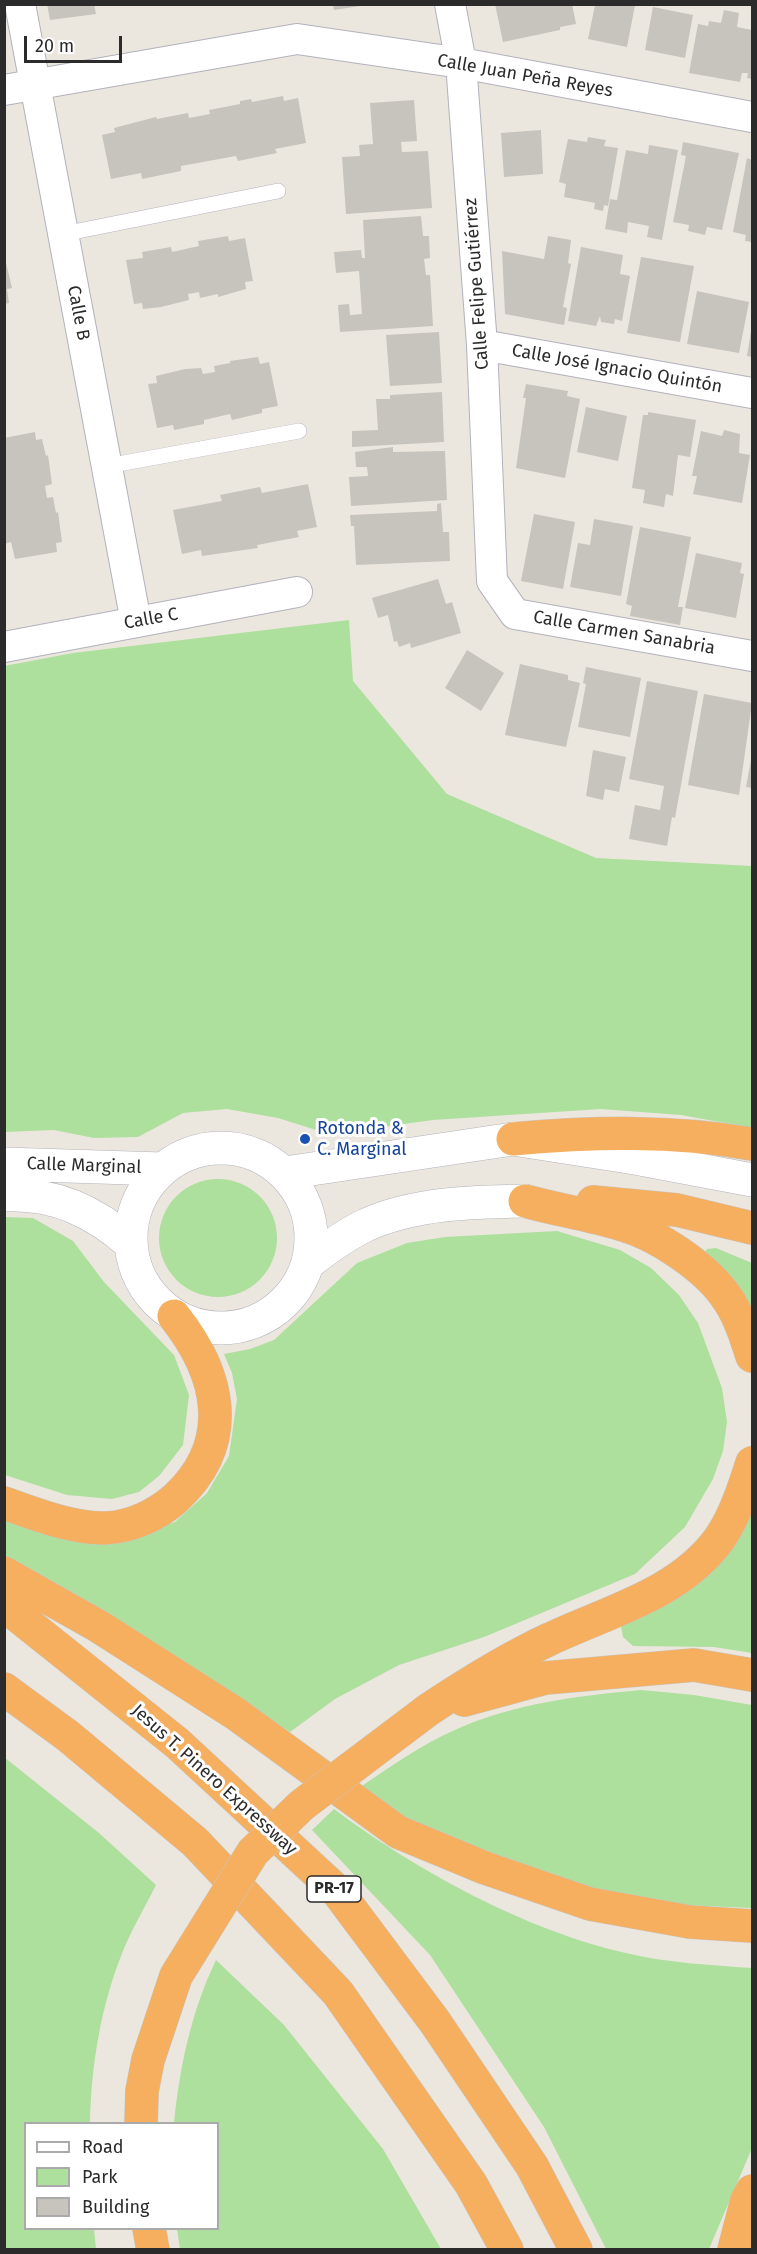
<!DOCTYPE html>
<html>
<head>
<meta charset="utf-8">
<style>
  body { margin:0 }
  #map { position:relative; width:757px; height:2254px; overflow:hidden; background:#ece7de; font-family:"Fira Sans",sans-serif }
  canvas { display:block }
  .frame { position:absolute; inset:0; border:6px solid #2b2b2b; pointer-events:none }
  .legend { position:absolute; left:24px; top:2122px; width:195px; height:108px; box-sizing:border-box; background:#fff; border:2px solid #aaa; margin:0; padding:8px 10px; list-style:none; font-size:18px; color:#2b2b2b }
  .legend li { display:flex; align-items:center; gap:12px; height:30px }
  .legend b { width:30px; border:2px solid #aaa }
  .scale { position:absolute; left:24px; top:36px; width:98px; height:27px; box-sizing:border-box; border:3px solid #2b2b2b; border-top:0; padding-left:8px; font-size:18px; line-height:21px; white-space:nowrap; color:#2b2b2b; -webkit-text-stroke:4px #fff; paint-order:stroke }
</style>
</head>
<body>
<div id="map">
<canvas width="757" height="2254"></canvas>
<div class="frame"></div>
<ul class="legend">
<li><b style="height:8px;background:#fff"></b>Road</li>
<li><b style="height:16px;background:#addf9d"></b>Park</li>
<li><b style="height:16px;background:#c7c4bd"></b>Building</li>
</ul>
<div class="scale">20 m</div>
</div>
<script>
const context = document.querySelector('canvas').getContext('2d');
context.lineJoin = 'round';
function fillPath(path, color) {
  context.fillStyle = color;
  context.fill(path, 'evenodd');
}
function strokePath(path, color, width, dash) {
  context.strokeStyle = color;
  context.lineWidth = width;
  context.lineCap = dash ? 'butt' : 'round';
  context.setLineDash(dash || []);
  context.stroke(path);
}
function write(font, color, halo, rows, align = 'center') {
  context.font = font + ' "Fira Sans",sans-serif';
  context.lineWidth = 6;
  context.setLineDash([]);
  context.textBaseline = 'middle';
  context.strokeStyle = halo;
  context.fillStyle = color;
  for (const [text, x, y, turn = 0] of rows) {
    context.save();
    context.translate(x, y);
    context.rotate((+turn || 0) * Math.PI / 180);
    context.textAlign = isNaN(turn) ? turn : align;
    if (halo) context.strokeText(text, 0, 0);
    context.fillText(text, 0, 0);
    context.restore();
  }
}
fillPath(new Path2D(`
  M349 620 353 681 447 794 596 858 752 866V1128L681 1115 601 1109 433 1120 329 1134 278 1118 227 1109 183 1113 138 1137 94 1138 54 1130 5 1132 4 666 73 653Z
  M159 1238a59 59 0 1 1 118 0a59 59 0 1 1-118 0Z
  M5 1217 33 1218 73 1241 104 1282 174 1355 189 1395 183 1445 159 1476 139 1492 112 1499 67 1495 5 1475Z
  M557 1231 620 1250 651 1268 679 1295 698 1323 722 1388 727 1422 723 1451 713 1479 685 1527 635 1574 484 1637 399 1665 335 1699 290 1732 136 1634 5 1559V1515L125 1538 175 1522 207 1493 229 1456 237 1399 232 1373 224 1354 250 1349 274 1340 357 1263 407 1243 445 1237Z
  M716 1248 752 1263V1337L702 1256 707 1249Z
  M752 1486V1653L714 1647 633 1646 623 1637 621 1626Z
  M641 1690 694 1695 752 1705V1908L658 1904 589 1891 416 1824 359 1788C390 1767 422 1744 457 1729 516 1703 578 1696 641 1690Z
  M4 1757 99 1833 156 1885C145 1907 132 1929 123 1951 101 2005 91 2066 90 2123L26 2124V2228L94 2229 96 2249H5Z
  M334 1809C415 1870 527 1931 626 1953 668 1963 710 1965 752 1968V2148L709 2249H606L544 2127 430 1955 312 1830Z
  M216 1960 284 2025 383 2149 441 2249H180L177 2229 218 2228V2124L174 2123C180 2066 191 2012 216 1960Z`), '#addf9d');
fillPath(new Path2D(`
  M47 4H94L96 14 50 20Z
  M333 4H360V6L334 10Z
  M495 4H572L576 24 560 27V30L503 42Z
  M595 5H635L627 47 588 39Z
  M653 7 693 15 685 58 645 50Z
  M724 10 739 13 737 27 752 30V79L747 78 748 73H742L740 82 689 73 698 24 708 26 709 21 721 23Z
  M283 96 284 101 298 98 306 143 275 149 277 153 238 161 236 156 181 166V171L142 179 141 173 111 179 102 135 115 132 114 128 156 117 157 119 188 113 189 118 210 114 209 110 240 104V101L251 99 252 102Z
  M414 100 417 141 401 142 402 152 428 151 432 208 346 214 342 157 360 156 359 145 373 144 370 103Z
  M541 130 543 174 504 177 501 133Z
  M588 137 606 140 604 146 618 148 608 206 604 205 603 211 594 209 595 203 564 197 566 184 559 182 568 139 587 142Z
  M683 142 739 153 722 230 707 227 705 235 688 231 689 225 673 222 686 156 681 155Z
  M649 145 678 150 662 240 647 237 649 226 628 222 627 233 605 229 610 199 617 200 626 150 648 154Z
  M747 158 752 160V242L745 241 746 235 733 232Z
  M421 216 423 236H429L430 258 424 259 426 275H430L433 326 340 332 338 305 349 304 350 315 362 314 359 271 336 273 334 252 361 250 362 258H365L363 220Z
  M228 236 229 241 245 238 253 281 245 282 246 289 218 297V294L200 298 199 292 188 294 189 300 161 307 143 309 142 303 134 304 126 260 143 258 142 252 171 247 172 252 199 246 198 241Z
  M548 236 571 240 568 263 571 264 563 307 567 308 564 325 505 314 502 251 544 259Z
  M581 247 623 255 620 274 630 276 622 321 615 319 614 324 601 322 600 316 596 326 568 321Z
  M4 254 12 288 7 289 9 303 4 304Z
  M641 257 694 266 680 342 627 333Z
  M697 291 749 302 739 353 687 344Z
  M751 331H752V357L747 356Z
  M439 332 442 383 390 386 386 335Z
  M258 357 260 364 269 362 278 406 262 409V413L232 420 230 414 204 420V424L174 430 173 425 157 428 148 384 157 383 156 376 185 369 201 368 203 374 215 372 214 366 230 363V361Z
  M526 384 568 391 567 396 580 399 565 478 516 468 526 398H523Z
  M442 392 444 442 352 447V431L378 430 376 399H390V395Z
  M586 407 627 416 618 461 577 452Z
  M648 412 696 420 690 457 678 455 673 496 666 494 664 507 643 503 645 490 632 488 643 415H648Z
  M724 430 740 434 739 453 750 455 742 503 693 494 697 476H692L701 431 722 436Z
  M35 432 36 440 42 439 46 456 48 455 52 484 45 486 47 498 53 497 56 513 58 512 62 542 56 543 57 552 15 559 11 542 5 544 4 541V438Z
  M393 447V452L445 451 447 500 351 506 349 477 368 476 367 467H356L355 452Z
  M308 484 317 527 297 531 299 537 257 545 258 548 202 556 201 550 182 554 173 510 222 501 220 495 260 487 262 493Z
  M441 503 443 532H449L450 561 356 565 354 526H351L350 515 437 511V504Z
  M534 514 575 522 563 589 521 581Z
  M594 519 633 526 621 596 570 587 578 543 590 545Z
  M640 527 691 537 678 607H683L680 625 630 616 632 606 626 604Z
  M696 553 742 563 740 573 744 574 736 618 685 608Z
  M438 579 446 604 452 602 461 633 411 648 410 643 399 647 397 641 394 642 388 615 378 618 372 598Z
  M467 650 504 673 481 711 445 688Z
  M520 664 568 675V680L580 683 566 747 505 735Z
  M586 667 641 678 630 737 578 727 586 684 583 683Z
  M647 681 698 691 675 818 672 817 667 846 629 839 635 805 660 810 664 786 629 779Z
  M704 694 752 703 739 795 688 785Z
  M593 750 626 757 619 792 605 789 603 800 586 796Z
  M751 760H752V788L746 787Z`), '#c7c4bd');
const lane = new Path2D(`
  M63 234 278 191
  M107 466 299 431`);
const street = new Path2D(`
  M20 4 136 622
  M450 4 461 63 482 345 492 581 515 614 752 656
  M4 90 297 39 461 63 752 117
  M482 345 752 393
  M4 647 297 592`);
const secondary = new Path2D(`
  M131 1238a90 90 0 1 1 180 0a90 90 0 1 1-180 0Z
  M4 1164 163 1169
  M285 1173 513 1139 635 1158 752 1180
  M4 1195C55 1193 94 1211 131 1244
  M308 1263C326 1249 345 1235 366 1225 415 1203 472 1202 525 1201`);
const highway = new Path2D(`
  M513 1139C593 1132 673 1130 752 1144
  M525 1201C558 1210 591 1215 623 1225 658 1235 707 1268 727 1298 739 1315 746 1337 752 1356
  M593 1202 677 1210 752 1228
  M4 1503C35 1514 73 1529 106 1528 131 1527 157 1515 176 1498 236 1442 220 1374 174 1316
  M4 1573 98 1626 236 1714 398 1832 485 1868 590 1904 690 1922 752 1926
  M4 1605 177 1743 337 1891 435 2022 532 2166 576 2250
  M4 1689 68 1736 195 1842 338 1993 471 2184 507 2250
  M464 1700 545 1678 694 1665 752 1675
  M428 1710C467 1684 507 1659 550 1639 609 1611 680 1594 720 1538 735 1516 744 1488 752 1463
  M141 2124 142 2091 148 2060
  M149 2228 153 2250
  M734 2250 747 2200 752 2191`);
strokePath(lane, '#b1b2bd', 16);
strokePath(street, '#b1b2bd', 32);
strokePath(secondary, '#b1b2bd', 34);
strokePath(highway, '#c8c8c8', 34);
strokePath(lane, '#fff', 15);
strokePath(street, '#fff', 30);
strokePath(secondary, '#fff', 33);
strokePath(highway, '#f5af5f', 33);
const highwayBridge = new Path2D(`
  M148 2060 176 1976 253 1852 302 1805 428 1710`);
strokePath(highwayBridge, '#c8c8c8', 34, []);
strokePath(highwayBridge, '#f5af5f', 33);
for (const [x, y, r, color] of [
  [305,1139,6,"#1a4fb4"]
]) {
  const dot = new Path2D();
  dot.arc(x, y, r, 0, 2 * Math.PI);
  context.fillStyle = color;
  context.fill(dot);
  strokePath(dot, '#fff', 2);
}
for (const [x, y, w] of [
  [334,1889,54]
]) {
  const box = new Path2D();
  box.roundRect(x - w / 2, y - 13, w, 26, 4.5);
  context.fillStyle = '#fff';
  context.fill(box);
  strokePath(box, '#2b2b2b', 1.5);
}
write('bold 16px', '#2b2b2b', null, [
  ["PR-17",334,1889]
]);
write('18px', '#2b2b2b', '#fff', [
  ["Calle Juan Peña Reyes",525,76,10],
  ["Calle Felipe Gutiérrez",477,284,-94],
  ["Calle B",78,313,79],
  ["Calle José Ignacio Quintón",617,369,10],
  ["Calle C",151,619,-10],
  ["Calle Carmen Sanabria",624,633,10],
  ["Calle Marginal",84,1166,2],
  ["Jesus T. Pinero Expressway",214,1780,42]
]);
write('18px', '#164399', '#fff', [
  ["Rotonda &",317,1129],
  ["C. Marginal",317,1150]
], 'left');
</script>
</body>
</html>
